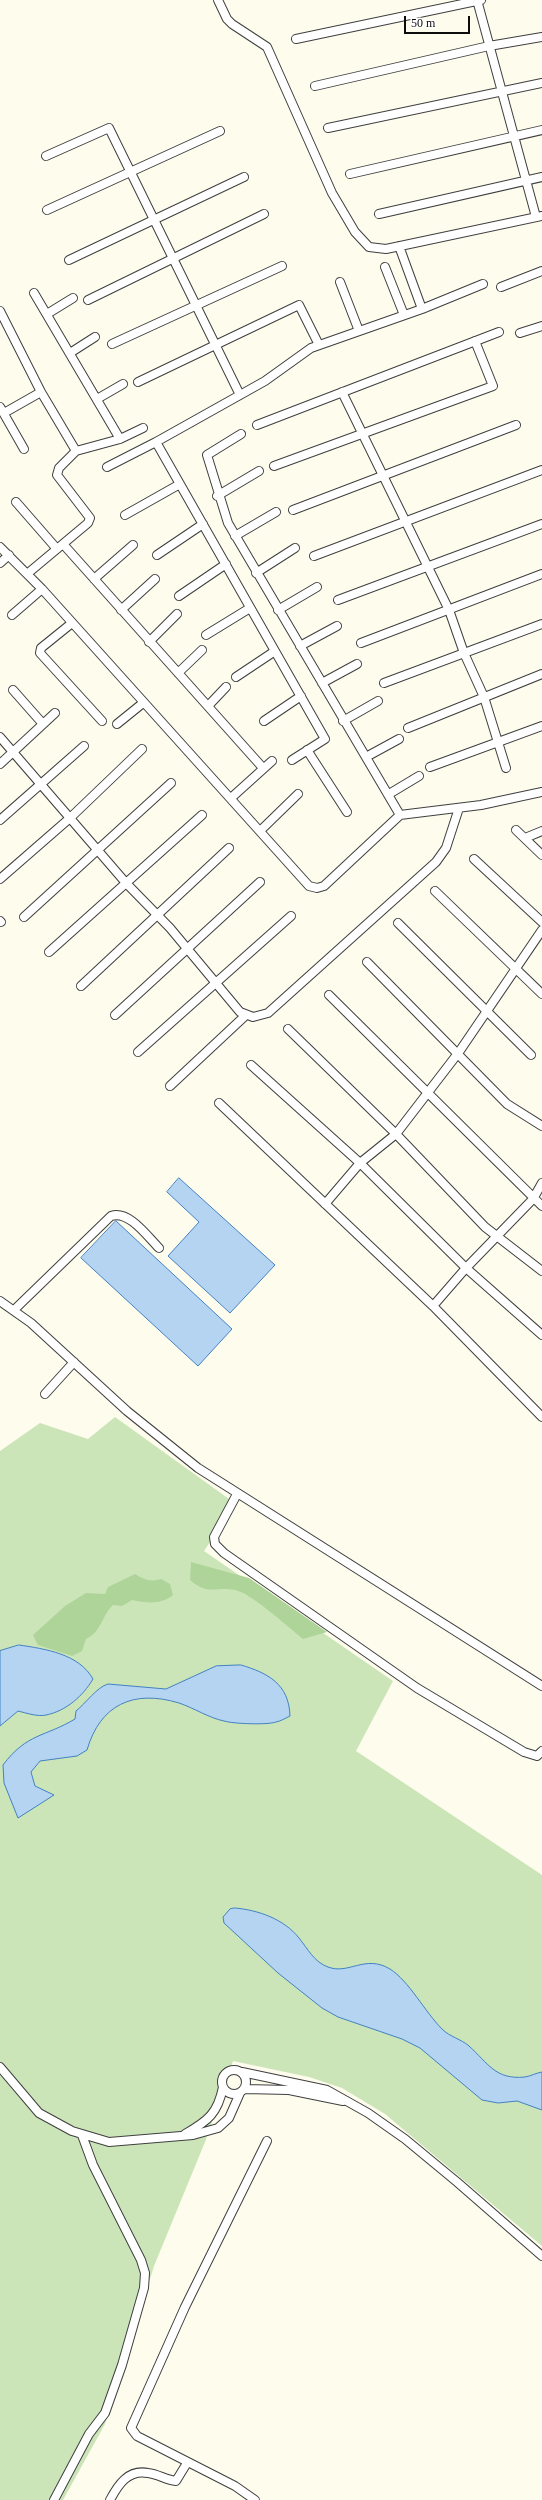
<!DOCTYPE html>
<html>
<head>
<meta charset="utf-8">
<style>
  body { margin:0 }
  #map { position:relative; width:542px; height:2500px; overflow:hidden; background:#fefcec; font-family:"Times New Roman",serif }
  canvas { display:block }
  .scale { position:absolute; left:404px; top:16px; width:66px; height:18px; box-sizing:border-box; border:2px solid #0c0c0c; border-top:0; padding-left:5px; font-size:12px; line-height:14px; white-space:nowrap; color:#0c0c0c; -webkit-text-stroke:3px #fff; paint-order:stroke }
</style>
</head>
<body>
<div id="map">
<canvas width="542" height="2500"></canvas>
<div class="scale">50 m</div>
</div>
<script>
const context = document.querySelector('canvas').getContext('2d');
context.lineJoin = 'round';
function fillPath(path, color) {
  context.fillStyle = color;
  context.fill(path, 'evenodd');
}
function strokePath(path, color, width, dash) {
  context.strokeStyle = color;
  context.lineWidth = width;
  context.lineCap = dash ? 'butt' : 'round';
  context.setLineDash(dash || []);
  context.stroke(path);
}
fillPath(new Path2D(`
  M115 1417 236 1504 204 1551 393 1681 356 1751 542 1875V2246L385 2114 342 2088 309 2077 233 2061 205 2142 154 2266 105 2424 63 2500H0V1451L40 1423 88 1439Z`), '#cbe5b9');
fillPath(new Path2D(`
  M191 1562 249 1578 327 1632 303 1639C288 1627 251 1593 235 1590 215 1586 208 1596 190 1580Z
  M135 1574C144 1580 151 1582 161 1579L170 1584 173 1595C161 1605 147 1603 132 1600L122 1606 113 1605C101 1617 102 1631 86 1639L82 1651 72 1656 38 1645 33 1635 65 1606 86 1593 105 1594 108 1587Z`), '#aed49a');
const water = new Path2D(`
  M179 1178 275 1265 230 1313 168 1256 199 1222 167 1192Z
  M116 1221 232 1329 198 1366 81 1258Z
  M19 1645C46 1649 79 1654 93 1679 83 1696 66 1711 46 1715 38 1717 26 1713 18 1711L0 1726V1651Z
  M241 1665C268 1673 289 1684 290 1716 286 1718 281 1721 276 1722 268 1725 234 1724 224 1721 209 1718 194 1708 179 1703 133 1689 100 1705 87 1750L77 1756 40 1761 31 1772 35 1786 54 1795 18 1818 4 1783 3 1765C27 1733 45 1737 75 1719L76 1711C86 1703 97 1687 108 1684L166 1689 216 1666Z
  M235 1908C258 1910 284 1919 299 1938 308 1949 314 1962 328 1967 349 1975 365 1954 390 1969 409 1981 425 2012 442 2029 450 2037 461 2039 469 2046 488 2063 495 2080 525 2077 531 2076 536 2073 542 2072V2110L517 2101 498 2103 482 2100 420 2048 402 2039 338 2017 322 2008 278 1973 224 1923 223 1917 230 1909Z`);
fillPath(water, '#b5d4f1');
strokePath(water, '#4282c2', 1);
const minor = new Path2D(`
  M218 0 227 19 232 24 267 47 332 193 355 232 369 247 386 249 542 216
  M477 0 536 217
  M296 39 481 0
  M315 86 489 46 542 37
  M328 128 542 83
  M46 156 109 128 240 395
  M350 174 542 130
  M47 210 220 131
  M379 214 542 177
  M399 246 422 309
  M69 260 244 177
  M385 267 404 315
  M340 282 359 331
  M501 287 542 271
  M34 293 120 439
  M88 300 264 214
  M0 311 41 392 76 451
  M47 314 73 298
  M520 333 542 326
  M112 344 282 266
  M70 353 95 337
  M138 382 299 305 319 345
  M342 392 449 610 464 653 484 697 506 768
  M97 399 123 384
  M0 407 24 449
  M4 413 41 392
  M257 425 499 332
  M241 434 207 455 228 523 400 815
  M274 466 493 386 475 341
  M107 467 156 442
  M217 496 259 471
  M16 502 57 549
  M293 510 516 425
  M125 515 180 484
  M235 536 276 512
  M63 544 263 768
  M0 547 42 589 309 886 317 888 324 886 400 815 481 805 542 792
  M157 555 203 524
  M314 556 542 470
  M0 563 9 555
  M256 573 295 548
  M27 574 88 523 90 518 57 475 59 468 76 451 120 439 143 428
  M94 579 133 545
  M179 596 226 564
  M338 600 542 524
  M121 610 155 579
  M278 610 317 587
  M12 615 42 589
  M72 623 41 648 40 653 102 721
  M206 635 250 608
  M149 642 177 614
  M361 643 542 574
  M300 646 337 626
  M178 673 202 650
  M236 677 275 651
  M322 683 357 664
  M384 683 542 624
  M13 690 43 724
  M208 706 226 687
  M264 721 301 696
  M343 721 378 701
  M117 724 143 703
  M408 728 542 674
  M0 737 126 883 170 928 240 1012 253 1017 268 1013 436 862 446 848 459 808
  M307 750 347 812
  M366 757 399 739
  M292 760 325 739 156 442 265 381 311 348 422 309 483 284
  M0 764 55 713
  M430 767 542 726
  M389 794 419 776
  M231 798 272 761
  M0 820 84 746
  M261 830 298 794
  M516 830 542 855
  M525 838 542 831
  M474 859 542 922
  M0 879 70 818 142 749
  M435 891 542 994
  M24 917 171 783
  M0 921 1 922
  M398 923 531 1055
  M49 952 202 815
  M367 962 507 1104 542 1126
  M81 986 229 848
  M329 995 542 1206
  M115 1015 260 882
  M288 1029 396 1134 485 1227 542 1271
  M138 1052 291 916
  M251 1065 360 1163 466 1268 542 1335
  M170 1086 246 1015
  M219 1103 433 1306 542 1417
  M325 1204 360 1163 396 1134 459 1052 542 930
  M0 1301 31 1323 127 1411 198 1468 542 1686
  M433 1306 466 1268 533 1199 542 1183
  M14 1310 111 1216C129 1210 147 1236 159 1248
  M45 1394 74 1362
  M237 1494 214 1537 215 1544 224 1553 417 1688 524 1752 537 1756 542 1751
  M0 2067 39 2113 72 2131 109 2142 193 2135 218 2128 229 2118 240 2093
  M222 2082a12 12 0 1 1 24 0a12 12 0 1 1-24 0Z
  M242 2072 327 2090 368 2113 405 2139 457 2182 542 2256
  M245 2089 289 2090 343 2101
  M185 2134C208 2121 218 2113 223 2087
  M54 2500 89 2434 105 2413 122 2365 144 2288 145 2273 141 2260 93 2165 82 2135
  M110 2500C118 2485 128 2469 148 2473 158 2474 166 2480 176 2481L187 2463
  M255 2500 235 2486 137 2436 131 2428 185 2307 267 2141`);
strokePath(minor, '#3f3f3f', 10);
strokePath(minor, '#fff', 8);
</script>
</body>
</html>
